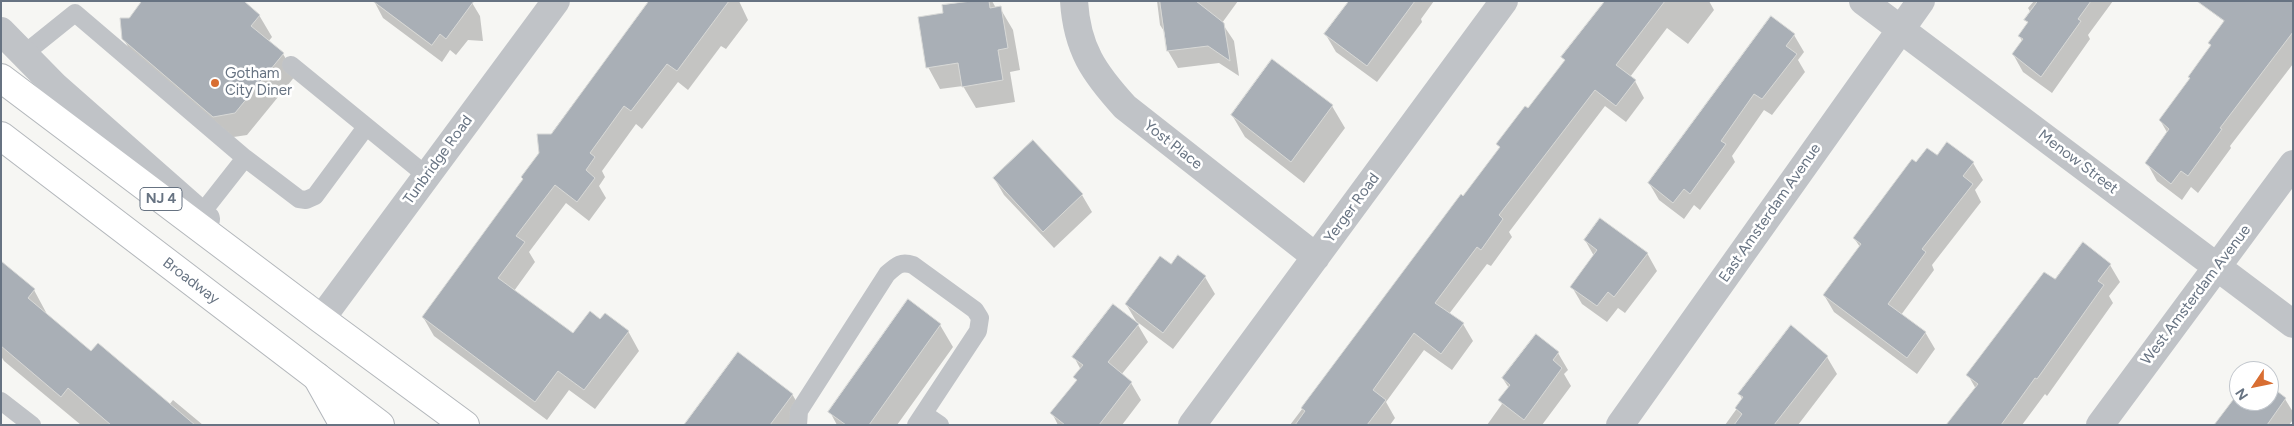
<!DOCTYPE html>
<html>
<head>
<meta charset="utf-8">
<style>
  body { margin:0 }
  #map { position:relative; width:2294px; height:426px; overflow:hidden; background:#f6f6f3; font-family:Figtree,sans-serif }
  canvas { display:block }
  .frame { position:absolute; inset:0; border:2px solid #677382; pointer-events:none }
  .north { position:absolute; left:2229px; top:361px; width:50px; height:50px; box-sizing:border-box; background:#fff; border:1px solid #c2c7cd; border-radius:50%; rotate:236deg; font-size:14px; font-weight:700; line-height:20px; text-align:center; color:#677382 }
  .north::after { content:''; display:block; margin:auto; width:18px; height:22px; background:#d86e32; clip-path:polygon(50% 0,100% 100%,50% 72%,0 100%) }
</style>
</head>
<body>
<div id="map">
<canvas width="2294" height="426"></canvas>
<div class="frame"></div>
<div class="north">N</div>
</div>
<script>
const context = document.querySelector('canvas').getContext('2d');
context.lineJoin = 'round';
function fillPath(path, color) {
  context.fillStyle = color;
  context.fill(path, 'evenodd');
}
function strokePath(path, color, width, dash) {
  context.strokeStyle = color;
  context.lineWidth = width;
  context.lineCap = dash ? 'butt' : 'round';
  context.setLineDash(dash || []);
  context.stroke(path);
}
function write(font, color, halo, rows, align = 'center') {
  context.font = font + ' Figtree,sans-serif';
  context.lineWidth = 5;
  context.setLineDash([]);
  context.textBaseline = 'middle';
  context.strokeStyle = halo;
  context.fillStyle = color;
  for (const [text, x, y, turn = 0] of rows) {
    context.save();
    context.translate(x, y);
    context.rotate((+turn || 0) * Math.PI / 180);
    context.textAlign = isNaN(turn) ? turn : align;
    if (halo) context.strokeText(text, 0, 0);
    context.fillText(text, 0, 0);
    context.restore();
  }
}
fillPath(new Path2D(`
  M374 1H471L480 16 483 41 468 40 456 55 450 50 442 62 383 18Z
  M650 1H739L748 20 726 49 721 46 688 90 678 82 642 129 636 124 602 171 605 177 599 186 606 198 589 221 566 203 529 252 535 262 514 291 573 334 600 320 628 331 639 351 595 409 569 390 547 420 434 336 423 317 524 180 552 135Z
  M959 1H992L996 8H1000L1013 30 1020 70 1010 72 1015 102 976 108 963 86 940 89 928 67 945 14 959 4Z
  M1157 1H1238L1222 23 1234 41 1239 76 1219 63 1178 68 1168 51 1166 34 1160 25Z
  M1351 1H1434L1421 19 1422 22 1377 82 1336 52 1326 35Z
  M1609 1H1709L1714 10 1688 44 1667 28 1630 77 1635 81 1644 98 1626 122 1605 106 1509 232 1512 237 1491 266 1487 264 1449 314 1463 324 1473 341 1452 370 1424 350 1386 402 1395 418 1390 425H1290L1500 148 1498 144 1528 110 1565 61 1563 57Z
  M2034 1H2113L2088 35 2090 39 2052 93 2023 72 2013 54 2023 42 2019 36 2028 24 2026 20 2031 13 2028 8Z
  M2293 1V64L2230 146 2231 148 2198 193 2191 187 2182 200 2157 181 2147 163 2168 134 2160 120 2191 80 2211 46 2209 43Z
  M259 15 272 37 268 42 283 54 296 75 247 135 227 138 136 61 123 38Z
  M1794 35 1804 52 1798 60 1805 72 1772 115 1764 110 1732 156 1735 162 1700 210 1694 205 1684 219 1659 200 1649 183Z
  M1332 106 1345 128 1304 183 1245 137 1232 115Z
  M1938 157 1973 163 1983 180 1975 190 1981 202 1932 265 1934 270 1901 315 1925 332 1935 349 1917 374 1834 312 1824 295 1860 247 1854 238 1916 164Z
  M994 178 1082 195 1092 212 1054 248 1004 195Z
  M1585 240 1647 253 1657 271 1625 313 1618 308 1607 322 1582 304 1572 287 1594 256Z
  M1 262 34 290 48 316 91 353 169 405 173 400 203 425H81L4 361 1 356Z
  M2110 265 2120 282 2109 296 2113 303 2047 396 2045 394 2022 425H1948L1976 389 1968 375 2055 281Z
  M1171 266 1205 277 1215 294 1173 349 1136 321 1126 304Z
  M940 325 953 347 897 425H837L830 412Z
  M1138 325 1148 342 1121 375 1131 383 1141 400 1122 425H1058L1052 413 1077 381 1075 377 1081 370 1074 357Z
  M1558 353 1568 370 1564 374 1571 386 1542 425H1487L1502 404 1500 400 1509 388 1503 379Z
  M1827 357 1837 374 1798 425H1725L1743 400 1739 394Z
  M2269 387 2285 399 2293 412V420L2289 425H2216L2239 394V401H2269Z
  M792 394 807 419 802 425H685Z`), '#0003');
const building = new Path2D(`
  M142 1H244L260 15 251 26 284 53 235 113 213 117 122 39 120 18H129Z
  M373 1H474L446 39 440 34 432 45Z
  M649 1H729L677 71 667 64 631 111 624 106 590 153 595 157 586 170 595 178 577 202 555 185 516 236 525 242 498 278 573 333 590 311 600 319 605 313 629 331 584 390 558 371 535 402 422 317 523 179 521 177 539 153 537 134H551Z
  M972 1H989L990 8 1001 6 1008 48 998 50 1003 80 962 87 958 63 926 68 918 17 943 13 942 5Z
  M1160 1H1196L1224 23 1230 61 1208 46 1167 51Z
  M1349 1H1415L1367 66 1324 34Z
  M1605 1H1665L1616 65 1636 80 1616 106 1595 90 1499 215 1503 219 1481 250 1477 247 1435 303 1464 323 1441 354 1414 333 1373 390 1386 400 1367 425H1295L1305 411 1301 408 1461 194 1463 196 1500 147 1496 144 1525 106 1528 108 1565 60 1561 57Z
  M2038 1H2091L2078 19 2081 21 2041 77 2012 54 2023 39 2018 36 2028 22 2024 20Z
  M2197 1H2293V32L2220 128 2222 129 2188 176 2181 171 2171 184 2145 163 2169 129 2159 120 2190 78 2188 77 2211 45 2208 43 2224 21Z
  M1771 16 1795 34 1786 46 1797 54 1762 99 1754 94 1721 141 1726 144 1690 194 1684 189 1673 203 1648 183Z
  M1272 59 1333 105 1291 162 1231 115Z
  M1033 140 1083 194 1043 232 993 178Z
  M1947 142 1974 162 1963 176 1973 184 1922 249 1926 252 1888 304 1926 332 1907 358 1823 295 1861 244 1853 238 1912 159 1916 162 1927 148 1937 155Z
  M1600 218 1648 253 1614 297 1608 292 1597 306 1570 287 1597 250 1584 240Z
  M2083 242 2111 264 2098 281 2104 285 2037 379 2035 378 2001 425H1946L1978 384 1966 375 2044 272 2055 279Z
  M1178 255 1206 276 1163 333 1125 304 1160 256 1171 264Z
  M1 261 35 289 28 298 91 351 98 343 195 425H111L68 388 61 397 1 346Z
  M908 299 941 324 869 425H846L828 412Z
  M1113 304 1139 324 1108 362 1132 382 1099 425H1065L1050 413 1077 380 1073 377 1083 365 1072 357Z
  M1791 325 1828 356 1774 425H1734L1742 414 1735 408 1743 397 1738 394Z
  M1536 334 1559 352 1553 360 1562 368 1524 420 1498 400 1510 385 1502 378Z
  M738 352 793 394 770 425H684Z
  M2269 385 2286 398 2267 425H2214L2239 392V401H2269Z`);
fillPath(building, '#a9afb6');
strokePath(building, '#d7d8d6', 1);
const secondary = new Path2D(`
  M317 377 344 425`);
const primary = new Path2D(`
  M1 78 321 319 465 425
  M1 136 380 425`);
strokePath(secondary, '#b2b6bb', 30);
strokePath(primary, '#b3b7bb', 30);
strokePath(new Path2D(`
  M24 54 75 13 245 158 299 199 306 200 315 196 366 127
  M291 65 427 176
  M201 214 245 158
  M1 401 32 425
  M924 414 940 425
  M798 425 799 411 887 274C897 265 901 261 913 265L975 310 980 318 978 331 916 425`), '#c0c3c7', 18);
strokePath(new Path2D(`
  M1074 1C1077 49 1094 73 1125 107L1316 257
  M1863 1 2293 324
  M1 31 55 86 206 219
  M304 305 321 319 556 1
  M1192 425 1504 1
  M1620 425 1921 1
  M2100 425 2293 164`), '#c0c3c7', 28);
strokePath(secondary, '#fff', 28);
strokePath(primary, '#fff', 28);
for (const [x, y, r, color] of [
  [215,83,5,"#d86e32"]
]) {
  const dot = new Path2D();
  dot.arc(x, y, r, 0, 2 * Math.PI);
  context.fillStyle = color;
  context.fill(dot);
  strokePath(dot, '#fff', 2);
}
for (const [x, y, w] of [
  [161,199,42]
]) {
  const box = new Path2D();
  box.roundRect(x - w / 2, y - 11.5, w, 23, 4);
  context.fillStyle = '#fff';
  context.fill(box);
  strokePath(box, '#677382', 1);
}
write('bold 14px', '#677382', null, [
  ["NJ 4",161,199]
]);
write('15px', '#677382', '#fff', [
  ["Gotham",225,74],
  ["City Diner",225,91]
], 'left');
write('15px', '#677382', '#fff', [
  ["Yost Place",1173,145,38],
  ["Tunbridge Road",438,160,-54],
  ["Menow Street",2078,162,37],
  ["Yerger Road",1352,208,-54],
  ["East Amsterdam Avenue",1770,213,-55],
  ["Broadway",191,281,37],
  ["West Amsterdam Avenue",2196,295,-53]
]);
</script>
</body>
</html>
